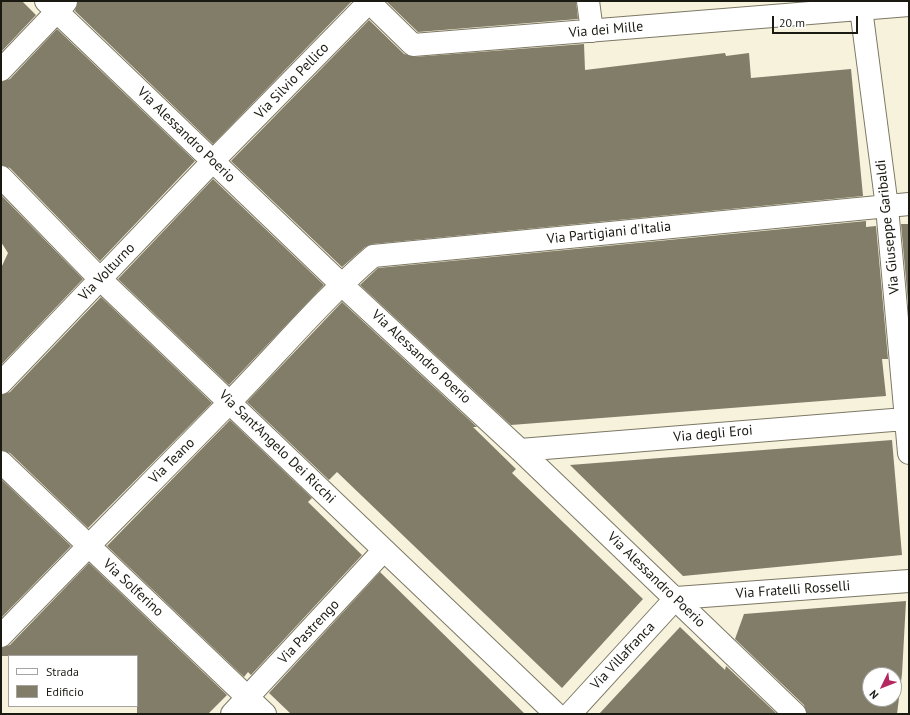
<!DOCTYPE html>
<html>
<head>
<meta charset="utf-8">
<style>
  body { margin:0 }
  #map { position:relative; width:910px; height:715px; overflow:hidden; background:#f6f2dc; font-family:"PT Sans",sans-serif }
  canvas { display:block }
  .frame { position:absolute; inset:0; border:2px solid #1b1a12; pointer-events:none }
  .legend { position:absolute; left:8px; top:655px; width:130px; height:52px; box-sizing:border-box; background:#fff; border:1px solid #a4a3a0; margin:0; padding:5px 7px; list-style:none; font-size:12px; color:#1b1a12 }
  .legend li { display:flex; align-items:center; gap:8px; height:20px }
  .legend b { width:20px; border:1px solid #a4a3a0 }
  .north { position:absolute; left:862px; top:667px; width:40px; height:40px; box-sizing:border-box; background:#fff; border:1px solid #a4a3a0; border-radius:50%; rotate:227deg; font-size:11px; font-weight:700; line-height:16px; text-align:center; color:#1b1a12 }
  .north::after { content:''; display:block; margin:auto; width:14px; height:18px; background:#b42861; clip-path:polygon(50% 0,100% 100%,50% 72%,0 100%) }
  .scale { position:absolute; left:772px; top:16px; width:86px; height:18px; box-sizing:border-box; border:2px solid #1b1a12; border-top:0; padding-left:5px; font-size:12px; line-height:14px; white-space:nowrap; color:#1b1a12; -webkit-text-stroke:3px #fff; paint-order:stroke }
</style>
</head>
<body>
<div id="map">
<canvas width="910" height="715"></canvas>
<div class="frame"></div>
<ul class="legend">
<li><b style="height:5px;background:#fff"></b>Strada</li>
<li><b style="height:11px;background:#817d69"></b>Edificio</li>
</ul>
<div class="north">N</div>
<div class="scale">20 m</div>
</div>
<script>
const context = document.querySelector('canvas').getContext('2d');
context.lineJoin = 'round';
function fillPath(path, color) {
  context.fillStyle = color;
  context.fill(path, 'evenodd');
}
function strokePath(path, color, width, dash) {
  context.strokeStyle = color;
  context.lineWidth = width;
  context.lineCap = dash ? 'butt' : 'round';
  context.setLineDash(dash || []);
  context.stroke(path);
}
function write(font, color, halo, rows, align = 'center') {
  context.font = font + ' "PT Sans",sans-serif';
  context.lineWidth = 3;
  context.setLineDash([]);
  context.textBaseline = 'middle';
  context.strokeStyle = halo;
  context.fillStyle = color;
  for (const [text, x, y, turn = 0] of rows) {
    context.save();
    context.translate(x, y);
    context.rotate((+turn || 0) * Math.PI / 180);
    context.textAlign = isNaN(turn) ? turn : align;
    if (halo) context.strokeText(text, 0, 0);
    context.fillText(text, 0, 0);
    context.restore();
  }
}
fillPath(new Path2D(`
  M1 1H22L36 15 1 52Z
  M78 1H352L213 144 75 11Z
  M386 1H576L578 19 418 32Z
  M369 20 404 54 414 57 584 44 585 70 725 53 726 56 749 53 751 78 851 69 863 196 372 244 365 247 342 267 231 161Z
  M57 29 195 161 100 261 10 168 1 165V82L10 79Z
  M213 179 324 285 229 385 118 279Z
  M1 195 83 279 1 365V268L8 253 1 242Z
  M866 221V227L876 226 888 359H882L886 396 511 425 360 285 378 268Z
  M901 224H909V313Z
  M101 297 212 403 88 528 10 453 1 450V395L10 392Z
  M342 302 477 427H473L516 469 512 473 643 599 562 688 337 472 329 480 247 402Z
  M230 420 312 498 308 502 362 555 251 675 248 672 244 677 107 546Z
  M892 440 902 555 683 576 570 465Z
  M1 479 71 546 1 618Z
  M89 563 227 695 208 714H137V656H1V648L10 645Z
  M380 572 525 714H291L269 693Z
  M906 601 902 674 897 714H807L804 705 735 639 744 614ZM870 675H894V699H870Z
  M680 627 725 670 726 666 777 714H599Z`), '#817d69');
const street = new Path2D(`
  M46 1 341 284 520 450 795 714
  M368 1 413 45 909 5
  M588 1 592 31
  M860 1 887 207 909 453
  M1 70 66 2
  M1 177 100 279 556 714
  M1 383 213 161 370 1
  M520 450 905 419
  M1 462 265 714
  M1 636C76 558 153 481 229 403 277 354 321 301 373 256L909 204
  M232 714 384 550
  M570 714 676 598 909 581`);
strokePath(street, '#7c7865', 24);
strokePath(street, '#fff', 22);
write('14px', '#1b1a12', '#fff', [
  ["Via dei Mille",606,30,-5],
  ["Via Silvio Pellico",292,81,-46],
  ["Via Alessandro Poerio",186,135,44],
  ["Via Giuseppe Garibaldi",888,227,-96],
  ["Via Partigiani d'Italia",609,233,-6],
  ["Via Volturno",107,272,-46],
  ["Via Alessandro Poerio",421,357,43],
  ["Via degli Eroi",713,434,-5],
  ["Via Sant'Angelo Dei Ricchi",277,447,44],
  ["Via Teano",172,461,-45],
  ["Via Alessandro Poerio",656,580,44],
  ["Via Solferino",133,588,43],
  ["Via Fratelli Rosselli",793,590,-4],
  ["Via Pastrengo",309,632,-47],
  ["Via Villafranca",623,656,-47]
]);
</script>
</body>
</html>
